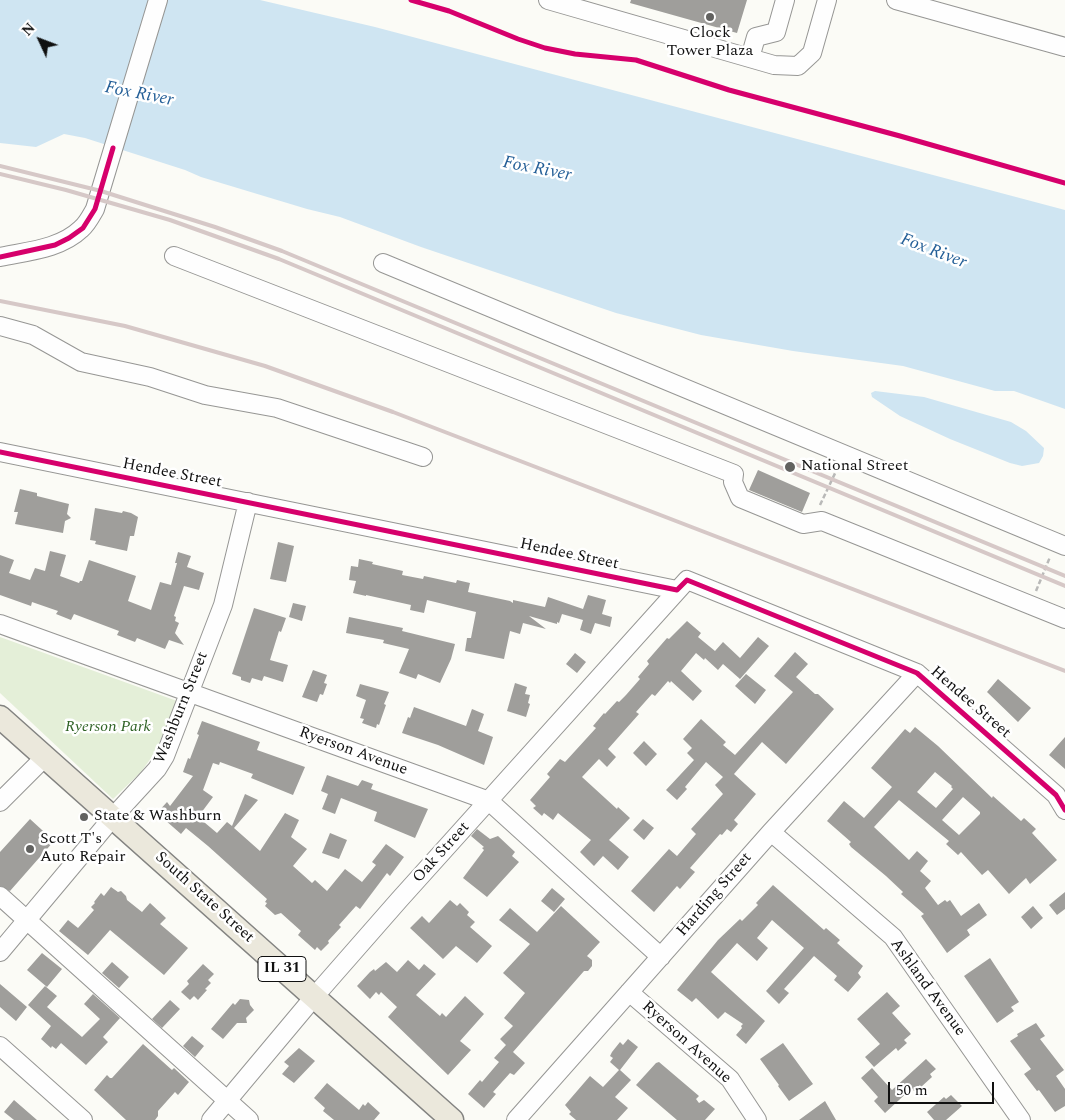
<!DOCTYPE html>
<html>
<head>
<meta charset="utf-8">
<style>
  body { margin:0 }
  #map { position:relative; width:1065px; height:1120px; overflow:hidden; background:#fbfbf6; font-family:Spectral,serif }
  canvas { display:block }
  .north { position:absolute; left:15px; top:15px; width:50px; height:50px; -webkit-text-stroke:4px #fff; paint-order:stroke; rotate:313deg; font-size:14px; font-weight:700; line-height:20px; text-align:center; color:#101010 }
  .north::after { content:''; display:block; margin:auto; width:18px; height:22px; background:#101010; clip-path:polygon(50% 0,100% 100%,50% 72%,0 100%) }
  .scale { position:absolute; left:888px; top:1082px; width:106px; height:22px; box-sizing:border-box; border:2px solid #101010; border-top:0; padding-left:6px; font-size:15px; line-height:18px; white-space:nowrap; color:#101010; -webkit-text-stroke:4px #fff; paint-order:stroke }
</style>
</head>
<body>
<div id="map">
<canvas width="1065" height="1120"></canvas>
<div class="north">N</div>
<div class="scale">50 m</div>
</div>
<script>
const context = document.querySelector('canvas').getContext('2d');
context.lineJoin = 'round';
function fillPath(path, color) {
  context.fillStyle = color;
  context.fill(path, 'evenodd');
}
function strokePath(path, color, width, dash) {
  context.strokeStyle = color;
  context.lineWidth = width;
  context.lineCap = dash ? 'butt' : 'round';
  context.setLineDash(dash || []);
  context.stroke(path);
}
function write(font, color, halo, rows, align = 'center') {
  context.font = font + ' Spectral,serif';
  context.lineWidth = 5;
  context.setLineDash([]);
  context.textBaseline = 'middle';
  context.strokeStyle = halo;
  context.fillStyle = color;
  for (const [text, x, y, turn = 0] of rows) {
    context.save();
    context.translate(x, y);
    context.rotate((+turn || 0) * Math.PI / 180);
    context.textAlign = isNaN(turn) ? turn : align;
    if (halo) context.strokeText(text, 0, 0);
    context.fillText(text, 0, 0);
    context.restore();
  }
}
fillPath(new Path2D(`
  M0 637 177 701 156 751 141 772 113 799 0 693Z`), '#e4efd8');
fillPath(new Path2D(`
  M0 0H260L375 27 1065 210V409L1014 391H995L903 366 793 351 701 335 616 313 421 247 340 217 307 209 201 177 185 170 85 138 64 134 36 147 0 143Z
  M875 391 924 397 1011 422 1026 431 1044 448 1043 456 1039 463 1022 466 1010 463 950 439 900 416 872 397 871 393Z`), '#cfe5f2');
fillPath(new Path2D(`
  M631 0H747L737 33 630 3Z
  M758 470 810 493 802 512 749 490Z
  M20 489 37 493V496L69 504 67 514 71 518 65 521 63 533 15 524 18 512H14Z
  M95 508 122 513 123 511 131 513 138 517 134 536H130L127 551 95 544 96 541 90 540Z
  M278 542 294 546 286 582 270 579Z
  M50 551 66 555 60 576 79 583 80 581H82L89 560 136 576 128 601 151 610 160 582 171 585 177 563H175L178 552 191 556 187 567 204 573 199 590 184 586 174 616 176 617 175 621 179 623 175 633 184 645 169 640 165 649 137 638 135 642 117 635 119 631 74 614 71 620 56 614 58 611 32 602 31 606 0 595V555L14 560 9 573 30 580 35 568 45 571Z
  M359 559 373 562 372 564 403 571 402 575 423 579 424 576 456 583 457 580 470 583 468 592 510 601 513 603V600L545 607 548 597 583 609 588 595 606 600 602 614 612 617 610 627 595 623 591 634 580 630 583 620 562 614 559 623 557 622V624L529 616 546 629 523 623 520 634 510 631 504 659 465 651 467 638H471L476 612 427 600 424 613 410 610 411 605 366 595V596L353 593 356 581 349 580 351 566 358 567Z
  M293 603 306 606 302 621 289 617Z
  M254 608 286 618 281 632 279 631 270 660 288 665 283 682 264 676 262 681 252 678 250 683 241 680V677L232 674Z
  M349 617 403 628 402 631 455 644 451 659 440 683 418 674 416 679 399 673 409 649 383 643 384 640 346 633Z
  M687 621 701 633 698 637 715 651 723 642 740 658 758 637 769 646 740 679 723 664 718 670 705 658 704 660 696 653 681 671 702 691 693 701 671 681 670 683 668 681 655 696 652 694 636 712 639 714 608 749 616 757 607 767 599 759 582 777 617 809 618 807 630 818 609 840 629 857 618 870 603 856 594 866 580 852 591 840 558 813 553 820 544 813 542 816 533 808 536 806 530 800 550 777 547 774 560 759 565 762 596 728 593 726 604 713 605 714 617 701 619 702 626 695 640 679 638 677 649 664 647 661 667 638 669 639Z
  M795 652 808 664 796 677 815 694H818L834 709 786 764 762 742 734 774 756 794 734 820 738 824 731 832 727 829 722 835 720 834 690 868 695 872 680 889 677 886 654 912 631 891 669 849 677 856 696 834 691 829 723 794 715 785 723 777 706 762 685 787 687 789 677 800 666 790 694 760 687 753 692 748 683 739 701 719 726 742 723 745 735 755 793 692 774 676Z
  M575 653 586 662 577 673 566 664Z
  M313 670 327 675 324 683 327 684 323 695 320 694 317 702 302 697Z
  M746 674 766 690 755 704 735 686Z
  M998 679 1031 708 1018 722 987 692Z
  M515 683 527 687 525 694 530 695 528 703 530 704 526 717 507 711Z
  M360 684 389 692 384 704 386 705 379 725 377 724 376 728 362 723 364 719 360 718 366 700 356 696Z
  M414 707 466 726 472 709 484 714 478 731 493 737 484 765 438 745 402 733 408 717 410 718Z
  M202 721 260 742 257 750 305 767 293 795 251 778 253 774 220 762 219 765 213 763 203 790 213 797 198 817 217 833 227 822 232 826 245 794 258 800 234 828 260 851 285 813 299 820 291 837 307 849 293 866 312 883 315 880 327 891 345 869 362 882 376 865 372 862 386 844 404 857 390 876 387 873 360 909 356 906 339 925 341 927 328 941 329 943 321 951 317 947 315 950 298 935 301 931 281 913 275 915 265 906 267 903 265 902 267 899 208 846 186 828 181 834 157 813 167 802 170 806 193 776 183 772 188 758 190 759 199 735 197 734Z
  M915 727 938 746 992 798 993 796 1021 821 1024 818 1036 829 1032 833 1057 860 1030 884 1026 878 1009 894 988 870 982 875 961 852 958 855 946 844 949 841 899 800 874 827 909 860 917 851 928 861 920 871 931 881 925 888 938 905 945 900 947 902 950 900 961 916 979 903 987 915 967 930 970 935 947 953 921 916 924 914 901 894 903 892 886 876 851 847 849 844 851 842 827 821 844 801 864 818 892 787 871 768 905 729 910 733ZM935 772 952 786 951 787 953 789 936 808 917 792ZM963 797 980 812V814L959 835 942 820Z
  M1065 737V769L1049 755Z
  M644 741 657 754 646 766 633 753Z
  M327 775 358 786 362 780 373 784 371 789 428 809 415 838 374 821 377 812 341 798 335 814 322 809 328 794 321 791Z
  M30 819 54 841 10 891 0 886V852Z
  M643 819 654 828 644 840 633 830Z
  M477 829 490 839 498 836 515 852 512 856 519 862 487 897 463 878 484 850 482 848 484 847 471 836Z
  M330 833 347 840 339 859 322 853Z
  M773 885 824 930 826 928 840 940 837 943 863 966 858 973 861 977 848 992 834 980 837 976 814 956 784 989 789 993 779 1004 766 991 804 948 772 920 757 938 768 948 757 961 737 943 711 972 765 1021 746 1044 736 1035 742 1028 741 1026 743 1024 725 1012 718 1019 696 998 692 1002 677 990 718 940 740 919 742 921 758 905 756 903Z
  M111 887 118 892 121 891 126 896 127 900 142 912 150 903 166 918 160 924 188 948 164 975 110 930 88 955 59 931 68 920 78 928 94 910 91 907 95 903 94 902 101 893 104 896Z
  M552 888 565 899 554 912 541 901Z
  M1065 892V909L1057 915 1049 905Z
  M450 900 457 906 460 903 469 912 467 915 475 922 470 927 492 946 477 963 456 946 443 959 410 928 422 916 429 923Z
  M561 906 600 942 587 956 592 960V966L588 971H584L513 1052 525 1063 514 1075 510 1073 493 1092 496 1094 484 1108 468 1094 480 1080 482 1082 499 1062 494 1058 506 1045 500 1039 513 1026 504 1018 525 993 503 973 530 944 499 920 510 908 537 932Z
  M1033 906 1043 918 1031 929 1021 917Z
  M42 953 62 969 47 987 27 970Z
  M990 958 1019 1002 1011 1007 1014 1011 997 1023 964 976Z
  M408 960 419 970 424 964 436 974 416 995 440 1016 442 1013 446 1017 465 996 484 1014 460 1041 471 1050 448 1075 388 1017 397 1007 381 992 379 995 376 992 370 999 357 986 370 972 374 969 375 971 386 962 397 972Z
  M112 962 129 977 119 988 102 973Z
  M203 964 214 974 208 980 211 983 205 989 207 990 198 1000 194 996 190 1000 181 992 189 984 187 981Z
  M0 984 27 1007 16 1021 0 1007Z
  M45 986 57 996 47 1007 82 1037 100 1019 84 1004 93 994 120 1018 103 1037 108 1042 86 1065 61 1043 56 1049 52 1046 51 1048 41 1039 51 1026 28 1005Z
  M887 992 900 1006 892 1013 911 1034 904 1040 907 1043 898 1051 896 1048 874 1067 865 1057 880 1044 857 1019Z
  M240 999 249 1000 250 1005 254 1010 246 1018 247 1023H237L223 1039 211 1029 233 1003 235 1005Z
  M170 1000 180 1009 162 1028 152 1019Z
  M1036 1023 1045 1036 1040 1039 1064 1070 1056 1076 1065 1089V1106L1055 1112 1039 1090 1037 1091 1024 1074 1031 1069 1010 1041 1018 1036 1017 1034Z
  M192 1036 204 1046 195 1057 183 1046Z
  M628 1039 638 1047 620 1070 631 1080 615 1097 628 1108 617 1120H576L569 1114 571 1112 565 1105 590 1076 603 1087 619 1070 610 1062 613 1058 610 1056 612 1052 620 1042 623 1045Z
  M783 1043 813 1084 789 1101 778 1086 779 1085 760 1059Z
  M143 1044 172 1070 174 1068 189 1082 178 1095 175 1092 158 1111V1116L155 1120H126L94 1090 107 1075 110 1078H112Z
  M299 1048 315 1061 294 1083 282 1074 289 1066 284 1062Z
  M926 1059 936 1069 930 1074 932 1077 921 1087 920 1085 914 1091 912 1088 885 1113 874 1101 878 1097 861 1078 872 1068 892 1090Z
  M659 1062 699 1096 696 1099 699 1103 704 1100 715 1109 705 1120H677L636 1085 656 1063Z
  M327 1083 359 1110 363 1104 365 1106 368 1102 380 1113 374 1120H334L323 1111 325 1108 314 1098Z
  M951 1095 962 1106 946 1120H934L927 1112 944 1097 946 1099Z
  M14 1100 37 1120H14L4 1112Z
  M825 1101 836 1120H799Z`), '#9f9e9b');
const minor = new Path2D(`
  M548 0 774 65 798 66 812 53 827 0
  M896 0 1065 47
  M750 58 756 37 776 32 785 0
  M174 256 734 474 733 482 740 498 803 524 822 521 1065 619
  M0 257C28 251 60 249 81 229 87 224 91 216 95 209L158 0
  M383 263 1065 546
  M0 326 33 335 81 362 150 377 205 395 277 408 423 457
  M0 452 677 590
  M0 624 489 801 661 957
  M0 802 45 757
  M771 832 893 937 1021 1120
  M0 896 249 1120
  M0 952 113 817 157 769 165 756 223 605 248 502
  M629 992 730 1079 757 1120
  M0 1046 83 1120
  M211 1120 314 997 399 900 687 580 917 673 1056 795 1065 810
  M516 1120 771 832 917 673`);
const major = new Path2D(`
  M0 717 452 1120`);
strokePath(minor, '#969694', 20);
strokePath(major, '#838381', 25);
strokePath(new Path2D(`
  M820 505 838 467
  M1036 591 1050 557`), '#b9b9b8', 2.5, [5, 2.5]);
strokePath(minor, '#fefefe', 18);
strokePath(major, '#ebe8dc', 22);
strokePath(new Path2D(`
  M0 166 101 191 215 227 282 251 1065 576
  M0 174 66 190 170 220 279 259 1065 586
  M0 301 125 326 265 366 393 412 1065 671`), '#d6c8c7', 4);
strokePath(new Path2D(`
  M411 0 449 11 518 39 545 48 575 54 636 60 729 90 900 136 1065 183
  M0 257 55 245 69 238 83 228 95 209 113 148
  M0 452 677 590 687 580 917 673 1056 795 1065 810`), '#d6006c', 5);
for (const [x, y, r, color] of [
  [710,17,5,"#626260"],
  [790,467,6,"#626260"],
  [84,817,5,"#626260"],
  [30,849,5,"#626260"]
]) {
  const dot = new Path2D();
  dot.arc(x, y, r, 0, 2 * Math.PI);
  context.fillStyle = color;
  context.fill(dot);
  strokePath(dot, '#fff', 2);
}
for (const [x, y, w] of [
  [282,969,48]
]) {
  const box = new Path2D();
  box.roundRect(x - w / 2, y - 12.5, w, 25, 4);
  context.fillStyle = '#fff';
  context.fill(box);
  strokePath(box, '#101010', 1);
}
write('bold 15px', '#101010', null, [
  ["IL 31",282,969]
]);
write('16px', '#101010', '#fff', [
  ["Clock",710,34,"center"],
  ["Tower Plaza",710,52,"center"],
  ["National Street",801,467],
  ["State & Washburn",94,817],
  ["Scott T's",40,840],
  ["Auto Repair",40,858]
], 'left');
write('16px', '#101010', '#fff', [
  ["Hendee Street",172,474,11],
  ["Hendee Street",569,555,12],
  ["Hendee Street",970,703,41],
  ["Washburn Street",182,708,-68],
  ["Ryerson Avenue",353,752,20],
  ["Oak Street",442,853,-48],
  ["Harding Street",715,895,-49],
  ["South State Street",204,898,42],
  ["Ashland Avenue",927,988,54],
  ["Ryerson Avenue",686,1043,42]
]);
write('italic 16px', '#2f6225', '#fff', [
  ["Ryerson Park",108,728]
]);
write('italic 18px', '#245f97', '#fff', [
  ["Fox River",139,95,11],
  ["Fox River",537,170,11],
  ["Fox River",933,252,21]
]);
</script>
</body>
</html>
